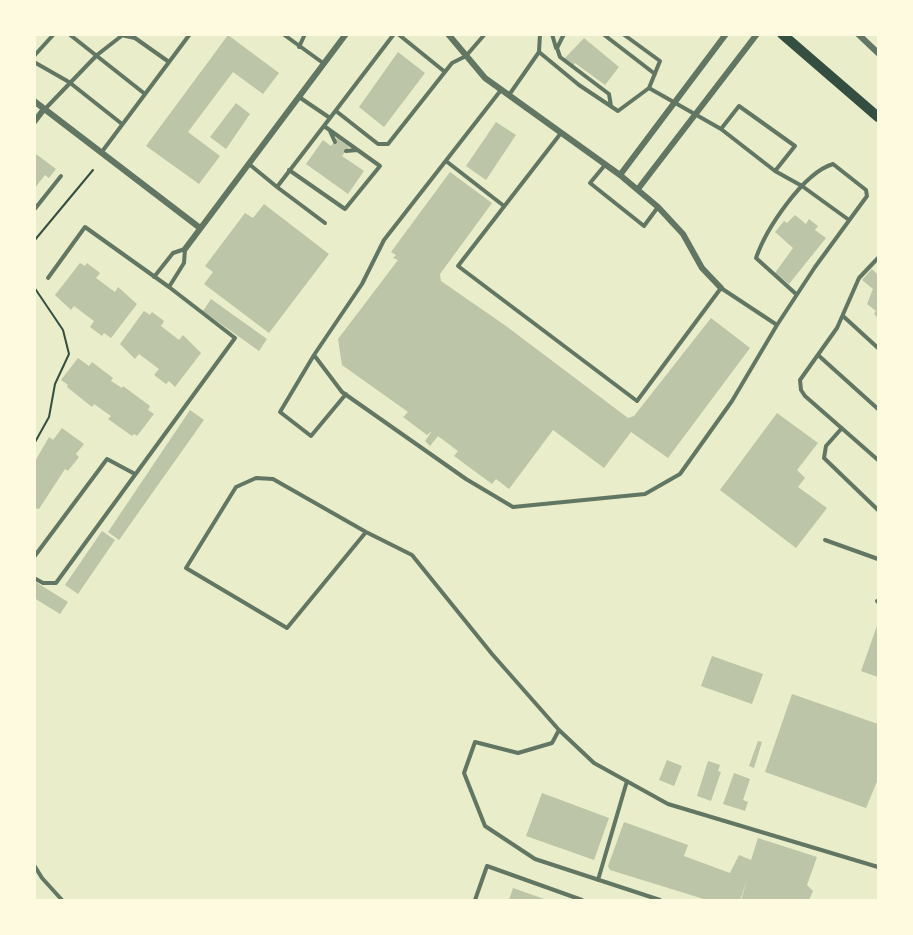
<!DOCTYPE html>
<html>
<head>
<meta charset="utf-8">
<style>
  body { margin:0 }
  #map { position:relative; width:913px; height:935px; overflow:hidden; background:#e9edc9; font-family:"Golos Text",sans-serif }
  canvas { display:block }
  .frame { position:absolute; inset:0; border:36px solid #fefae0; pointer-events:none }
</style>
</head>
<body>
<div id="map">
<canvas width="913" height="935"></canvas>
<div class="frame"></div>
</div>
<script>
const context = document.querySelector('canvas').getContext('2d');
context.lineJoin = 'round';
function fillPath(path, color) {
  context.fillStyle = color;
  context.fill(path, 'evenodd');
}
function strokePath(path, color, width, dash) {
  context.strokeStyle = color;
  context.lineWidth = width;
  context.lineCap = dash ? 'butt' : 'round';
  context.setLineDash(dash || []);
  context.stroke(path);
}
fillPath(new Path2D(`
  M228 35 279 73 263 94 233 72 188 132 220 156 199 184 146 146Z
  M584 38 619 67 605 85 575 63 573 66 564 59Z
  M398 52 425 73 384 127 359 107Z
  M236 103 250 114 226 149 210 137Z
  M496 122 516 135 486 180 466 166Z
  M337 138 349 147 342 156 364 171 348 194 306 164 323 140 331 146Z
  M36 154 56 169 49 178 45 175 34 189Z
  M450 172 492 203 440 274 441 281 506 326 628 418 634 416 711 318 750 348 668 458 631 432 604 468 553 430 509 489 496 479 492 484 454 456 458 451 438 436 430 446 425 441 432 431 427 435 403 417 408 412 342 365 338 339 398 260 393 258 396 255 391 252Z
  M264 204 329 254 269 333 204 284 213 272 205 266 245 213 253 218Z
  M795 215 806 224 809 219 818 226 815 230 826 238 789 284 775 273 793 248 775 232 784 221 787 223Z
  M80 263 85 266 87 263 100 273 96 278 115 292 118 287 137 304 111 338 104 333 102 336 90 327 94 321 74 306 71 310 55 295Z
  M872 269 878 275V318L874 314 876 311 867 304 873 289 862 280Z
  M211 299 267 339 259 351 203 311Z
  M144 311 150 315 152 312 164 321 161 326 179 340 183 335 201 353 175 387 169 381 166 384 154 375 159 369 139 354 135 359 120 344Z
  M78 358 89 366 92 362 113 378 111 381 122 388 123 386 150 406 148 410 154 414 137 436 134 434 132 436 108 419 111 416 94 404 92 407 67 387 68 385 61 380Z
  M190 410 204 420 119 540 108 532Z
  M777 413 818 443 797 470 805 478 798 487 827 508 796 548 720 490Z
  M62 428 84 444 76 454 79 457 68 471 65 469 39 509 34 508V463L49 437 53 440Z
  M102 531 115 540 78 594 65 585Z
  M34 581 68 602 60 614 34 598Z
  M878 623V677L861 671Z
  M712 656 763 674 752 704 701 686Z
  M792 694 878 724V779L866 808 765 772Z
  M758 741 762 742 754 768 749 766Z
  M667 760 682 766 674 786 659 780Z
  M708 761 720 765 718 771 721 772 711 801 697 796Z
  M734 773 750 779 743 800 748 802 745 811 723 804Z
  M542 793 609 818 594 860 526 836Z
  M624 822 688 845 684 856 730 873 739 855 751 860 758 838 817 857 807 885 813 891 809 900H741L747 880 740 900H707L610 870 608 866Z
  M513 888 547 900H509Z`), '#bcc5a7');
strokePath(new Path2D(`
  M34 241 93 170
  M34 287 63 330 69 354 55 384 49 417 34 444`), '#344e41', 2);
strokePath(new Path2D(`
  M69 34 145 94
  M283 34 323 63
  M398 34 445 72
  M552 34 556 48
  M564 34 557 48 560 57 609 94 611 106
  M603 34 655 74
  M121 35 135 38 169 62
  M299 47 305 34
  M539 52 579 85 618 111 649 88 660 61 623 34
  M34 56 54 34
  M34 62 69 82 122 124
  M649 88 721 129 775 171 802 186 849 220
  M501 90 384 240 362 284 314 355 342 392 466 479 513 507 645 494 680 474 732 401 777 325 721 288 637 401 458 266 561 133
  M509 95 539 52 540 34
  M299 97 330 118 394 34
  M45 109 97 55 124 34
  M336 111 378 144H388L452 63 466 56 485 34
  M721 129 739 106 795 146 775 171
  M330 131 335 142
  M346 151 357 150
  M101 153 190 34
  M446 161 504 206
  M249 164 277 187
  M605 165 590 183 644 226 658 207
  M289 170 345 209 380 166 324 126
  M34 210 61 176
  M325 223 277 187 330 118
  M878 258 859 278 837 328 800 380 801 390 805 396 878 460
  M154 277 173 253 185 249 184 263 169 287
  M843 316 878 348
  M777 325 815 267 867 196 866 190 833 164C803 173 766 229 756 258L796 294
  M314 355 280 412 311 436 346 394
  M818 355 878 409
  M842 428 826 446 824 458 878 510
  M366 532 287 628 186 568 236 487 256 478 273 479 366 532 412 555 492 654 559 730 594 763 668 804 878 867
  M825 540 878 559
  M34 557 107 459 135 474
  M34 578 43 583H56L235 338 169 287 85 227 48 278
  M877 601 878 602
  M559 730 552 743 518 753 475 742 464 773 485 826 535 859 660 900
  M34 865 42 878 62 900
  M598 880 627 781
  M475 900 487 866 582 900`), '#617663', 4);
strokePath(new Path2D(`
  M448 34 485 78 620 175 658 207 683 234 702 268 721 288
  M858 34 878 53
  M34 101 200 228
  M34 122 44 109
  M620 175 726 34
  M638 189 757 34
  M185 249 346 34`), '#617663', 6);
strokePath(new Path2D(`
  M782 34 878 117`), '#344e41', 10);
</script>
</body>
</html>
